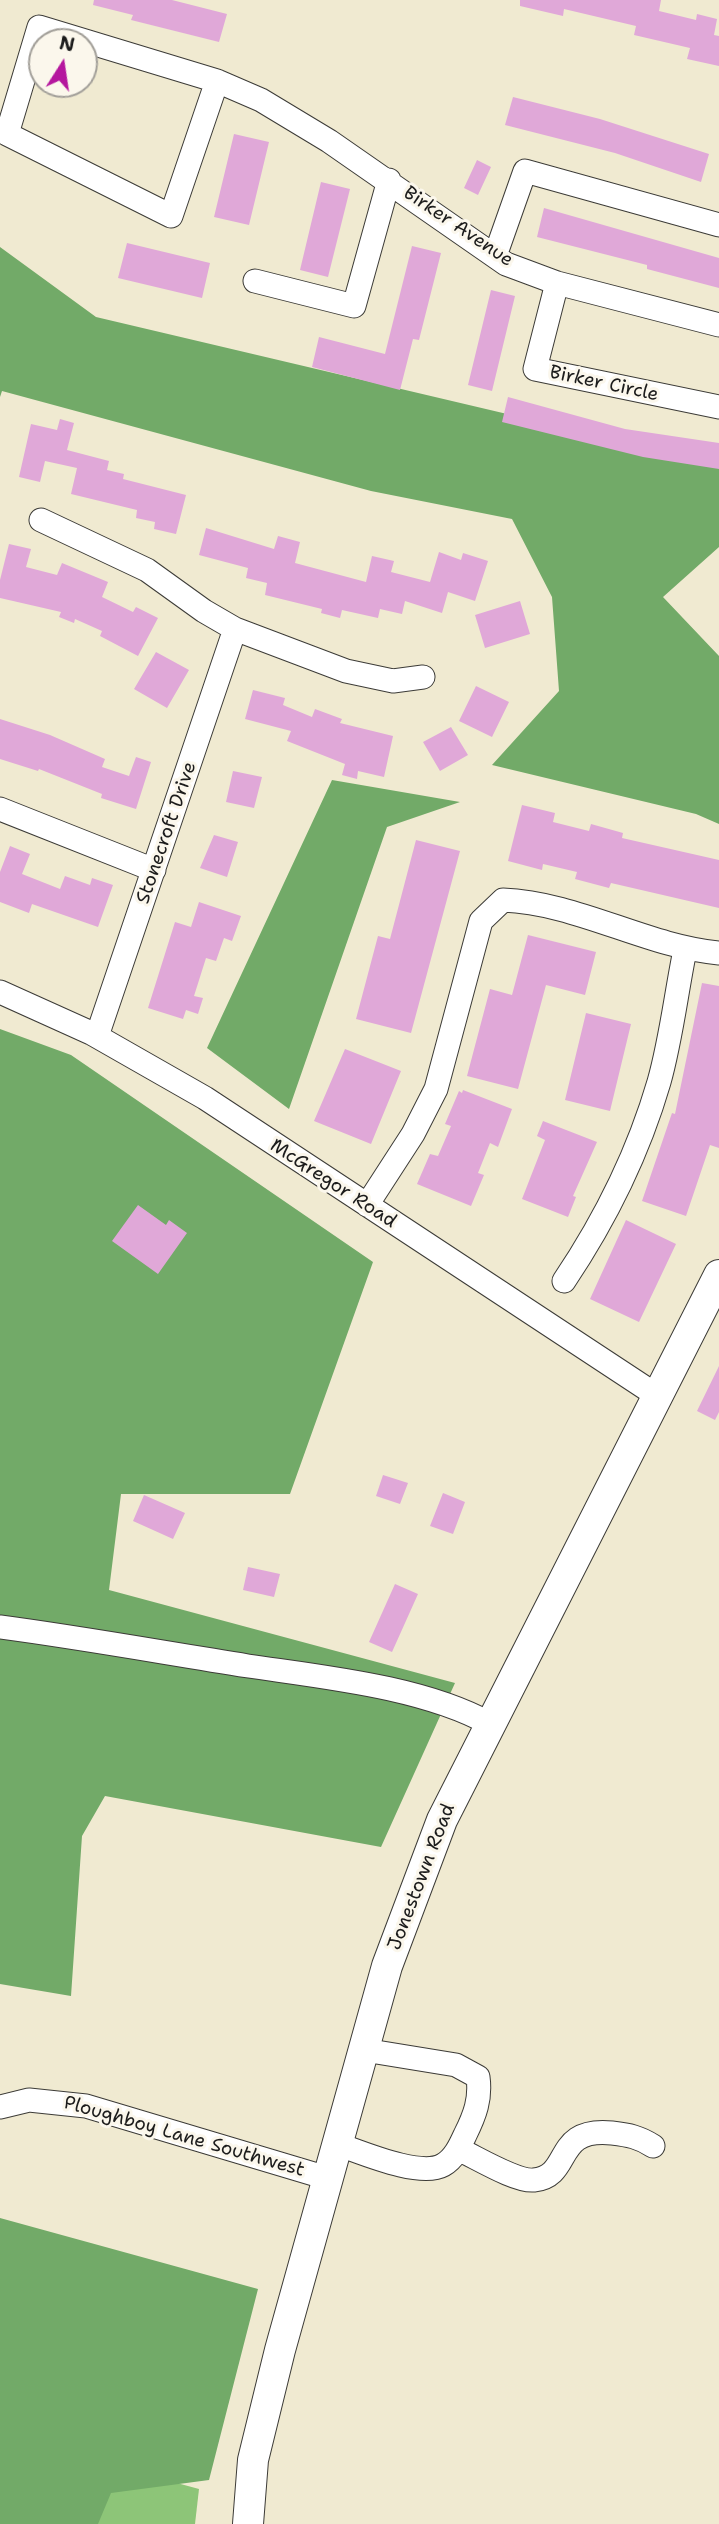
<!DOCTYPE html>
<html>
<head>
<meta charset="utf-8">
<style>
  body { margin:0 }
  #map { position:relative; width:719px; height:2524px; overflow:hidden; background:#f0ead1; font-family:"Shantell Sans",sans-serif }
  canvas { display:block }
  .north { position:absolute; left:28px; top:28px; width:70px; height:70px; box-sizing:border-box; background:#fbf7ec; border:2px solid #a29f99; border-radius:50%; rotate:12deg; font-size:19px; font-weight:700; line-height:28px; text-align:center; color:#1c1c1c }
  .north::after { content:''; display:block; margin:auto; width:24px; height:32px; background:#b5179e; clip-path:polygon(50% 0,100% 100%,50% 72%,0 100%) }
</style>
</head>
<body>
<div id="map">
<canvas width="719" height="2524"></canvas>
<div class="north">N</div>
</div>
<script>
const context = document.querySelector('canvas').getContext('2d');
context.lineJoin = 'round';
function fillPath(path, color) {
  context.fillStyle = color;
  context.fill(path, 'evenodd');
}
function strokePath(path, color, width, dash) {
  context.strokeStyle = color;
  context.lineWidth = width;
  context.lineCap = dash ? 'butt' : 'round';
  context.setLineDash(dash || []);
  context.stroke(path);
}
function write(font, color, halo, rows, align = 'center') {
  context.font = font + ' "Shantell Sans",sans-serif';
  context.lineWidth = 6;
  context.setLineDash([]);
  context.textBaseline = 'middle';
  context.strokeStyle = halo;
  context.fillStyle = color;
  for (const [text, x, y, turn = 0] of rows) {
    context.save();
    context.translate(x, y);
    context.rotate((+turn || 0) * Math.PI / 180);
    context.textAlign = isNaN(turn) ? turn : align;
    if (halo) context.strokeText(text, 0, 0);
    context.fillText(text, 0, 0);
    context.restore();
  }
}
fillPath(new Path2D(`
  M0 2435 199 2489 195 2524H0Z`), '#8dc578');
fillPath(new Path2D(`
  M0 247 96 317 719 464V547L663 597 719 656V824L696 814 492 765 559 691 552 597 512 519 371 491 2 391 0 397Z
  M332 780 460 802 387 827 289 1109 207 1048Z
  M0 1029 71 1055 373 1262 290 1494H121L109 1590 455 1683 381 1847 105 1796 82 1836 71 1996 0 1984Z
  M0 2218 258 2289 209 2480 111 2493 98 2524H0Z`), '#72aa68');
fillPath(new Path2D(`
  M94 0H172L227 14 219 42 131 20 133 15 93 5Z
  M520 0H661L659 11 696 20 697 14 717 19 714 35 719 36V66L687 59 690 48 634 35 636 26 564 9 563 16 520 6Z
  M513 97 600 119 709 154 701 182 615 153 505 125Z
  M234 134 269 142 249 225 214 217Z
  M477 160 491 167 478 195 464 188Z
  M321 182 350 189 328 277 300 270Z
  M544 208 719 258V288L647 269V265L537 237Z
  M127 243 210 263 202 298 118 278Z
  M412 246 441 253 419 340 413 339 400 390 312 367 319 337 385 354Z
  M491 290 515 296 492 391 468 385Z
  M508 397 625 429 719 443V469L643 457 502 422Z
  M60 419 74 423 67 450 109 461 107 470 124 474 123 479 186 495 176 534 154 529 155 522 136 518 137 510 71 494 77 468 45 461 40 482 19 477 31 424 57 430Z
  M206 528 274 549 278 536 300 542 295 563 366 582 372 556 394 561 391 572 430 582 439 552 461 560 463 553 488 561 475 601 448 592 442 613 405 601 402 614 380 609 378 618 342 610 340 618 321 613 322 609 265 595 267 583 246 578 248 568 199 555Z
  M9 544 31 549 26 567 57 575 62 563 108 582 102 597 133 612 136 607 158 618 138 656 100 636 102 631 75 619 74 623 59 617 61 612 0 598V580Z
  M520 601 530 634 485 648 475 615Z
  M156 652 189 670 167 708 134 689Z
  M476 686 509 702 492 737 459 721Z
  M253 690 285 698 283 705 312 717 315 709 342 719 340 723 393 736 384 777 358 771 357 779 342 775 345 764 287 741 291 731 245 719Z
  M0 719 50 735 105 759 102 767 129 776 136 757 151 762 136 809 101 798 102 794 39 769 38 771 0 759Z
  M451 727 468 755 440 771 423 742Z
  M233 771 262 777 254 808 226 802Z
  M522 805 555 813 553 822 589 831 591 824 623 833 622 838 719 860V908L611 883 609 888 575 879 577 872 543 864 542 870 508 861Z
  M214 835 238 842 227 877 200 868Z
  M416 840 460 851 411 1033 356 1019 378 936 390 939Z
  M10 846 30 854 22 874 60 889 65 876 90 885 92 878 113 885 98 927 32 904 29 913 0 902V872Z
  M199 902 241 916 232 941 224 938 216 961 206 958 194 996 203 998 198 1014 186 1010 183 1019 148 1008 175 922 191 927Z
  M528 935 596 952 585 995 546 985 518 1089 467 1076 490 989 512 995Z
  M702 983 719 986V1148L710 1145 686 1216 642 1201 672 1113 675 1114Z
  M586 1013 631 1024 610 1111 565 1100Z
  M345 1049 401 1071 371 1144 314 1121Z
  M463 1090 512 1109 498 1147 490 1143 478 1173 484 1175 471 1206 417 1184 430 1154 438 1156 451 1126 445 1124 459 1091 462 1093Z
  M543 1121 597 1142 573 1196 576 1197 568 1217 522 1199 545 1140 537 1136Z
  M138 1205 166 1225 169 1220 187 1233 158 1274 112 1241Z
  M626 1220 676 1244 639 1322 590 1299Z
  M719 1366V1412L715 1420 697 1411Z
  M383 1475 408 1483 400 1504 376 1496Z
  M443 1493 465 1502 453 1534 430 1526Z
  M144 1495 185 1513 173 1539 133 1521Z
  M248 1567 280 1574 274 1597 243 1590Z
  M395 1584 418 1594 392 1652 369 1642Z`), '#e0a8d8');
const minor = new Path2D(`
  M39 27 217 81 171 216 7 134Z
  M217 81 261 100 329 141 506 264 557 283 719 325
  M495 256 525 171 719 225
  M255 281 354 306 389 180
  M557 283 535 369 719 407
  M41 520 147 570 204 611 235 629 346 671 393 681 423 677
  M0 809 154 870
  M0 992 91 1033 205 1098 656 1395
  M97 1036 235 629
  M367 1205 413 1134 436 1089 481 921 503 900C578 903 645 946 719 953
  M564 1281C605 1220 638 1154 659 1082 671 1040 676 994 685 950
  M0 1627C83 1638 165 1653 248 1666 322 1677 424 1687 490 1724
  M0 2107 29 2100 86 2106 327 2178
  M337 2144C361 2152 420 2178 443 2165 454 2159 460 2146 465 2135 475 2115 481 2099 478 2077L456 2065 364 2050
  M458 2149C476 2157 516 2182 534 2180 573 2176 552 2127 612 2133 629 2135 639 2137 653 2146`);
const major = new Path2D(`
  M248 2524 253 2460 280 2350 387 1966 442 1820 719 1275`);
strokePath(minor, '#3c3b37', 25);
strokePath(major, '#3c3b37', 32);
strokePath(minor, '#fff', 23);
strokePath(major, '#fff', 30);
write('19px', '#1c1c1c', '#fbf7ec', [
  ["Birker Avenue",458,227,34],
  ["Birker Circle",604,384,12],
  ["Stonecroft Drive",167,833,-71],
  ["McGregor Road",333,1184,33],
  ["Jonestown Road",422,1877,-69],
  ["Ploughboy Lane Southwest",184,2137,16]
]);
</script>
</body>
</html>
